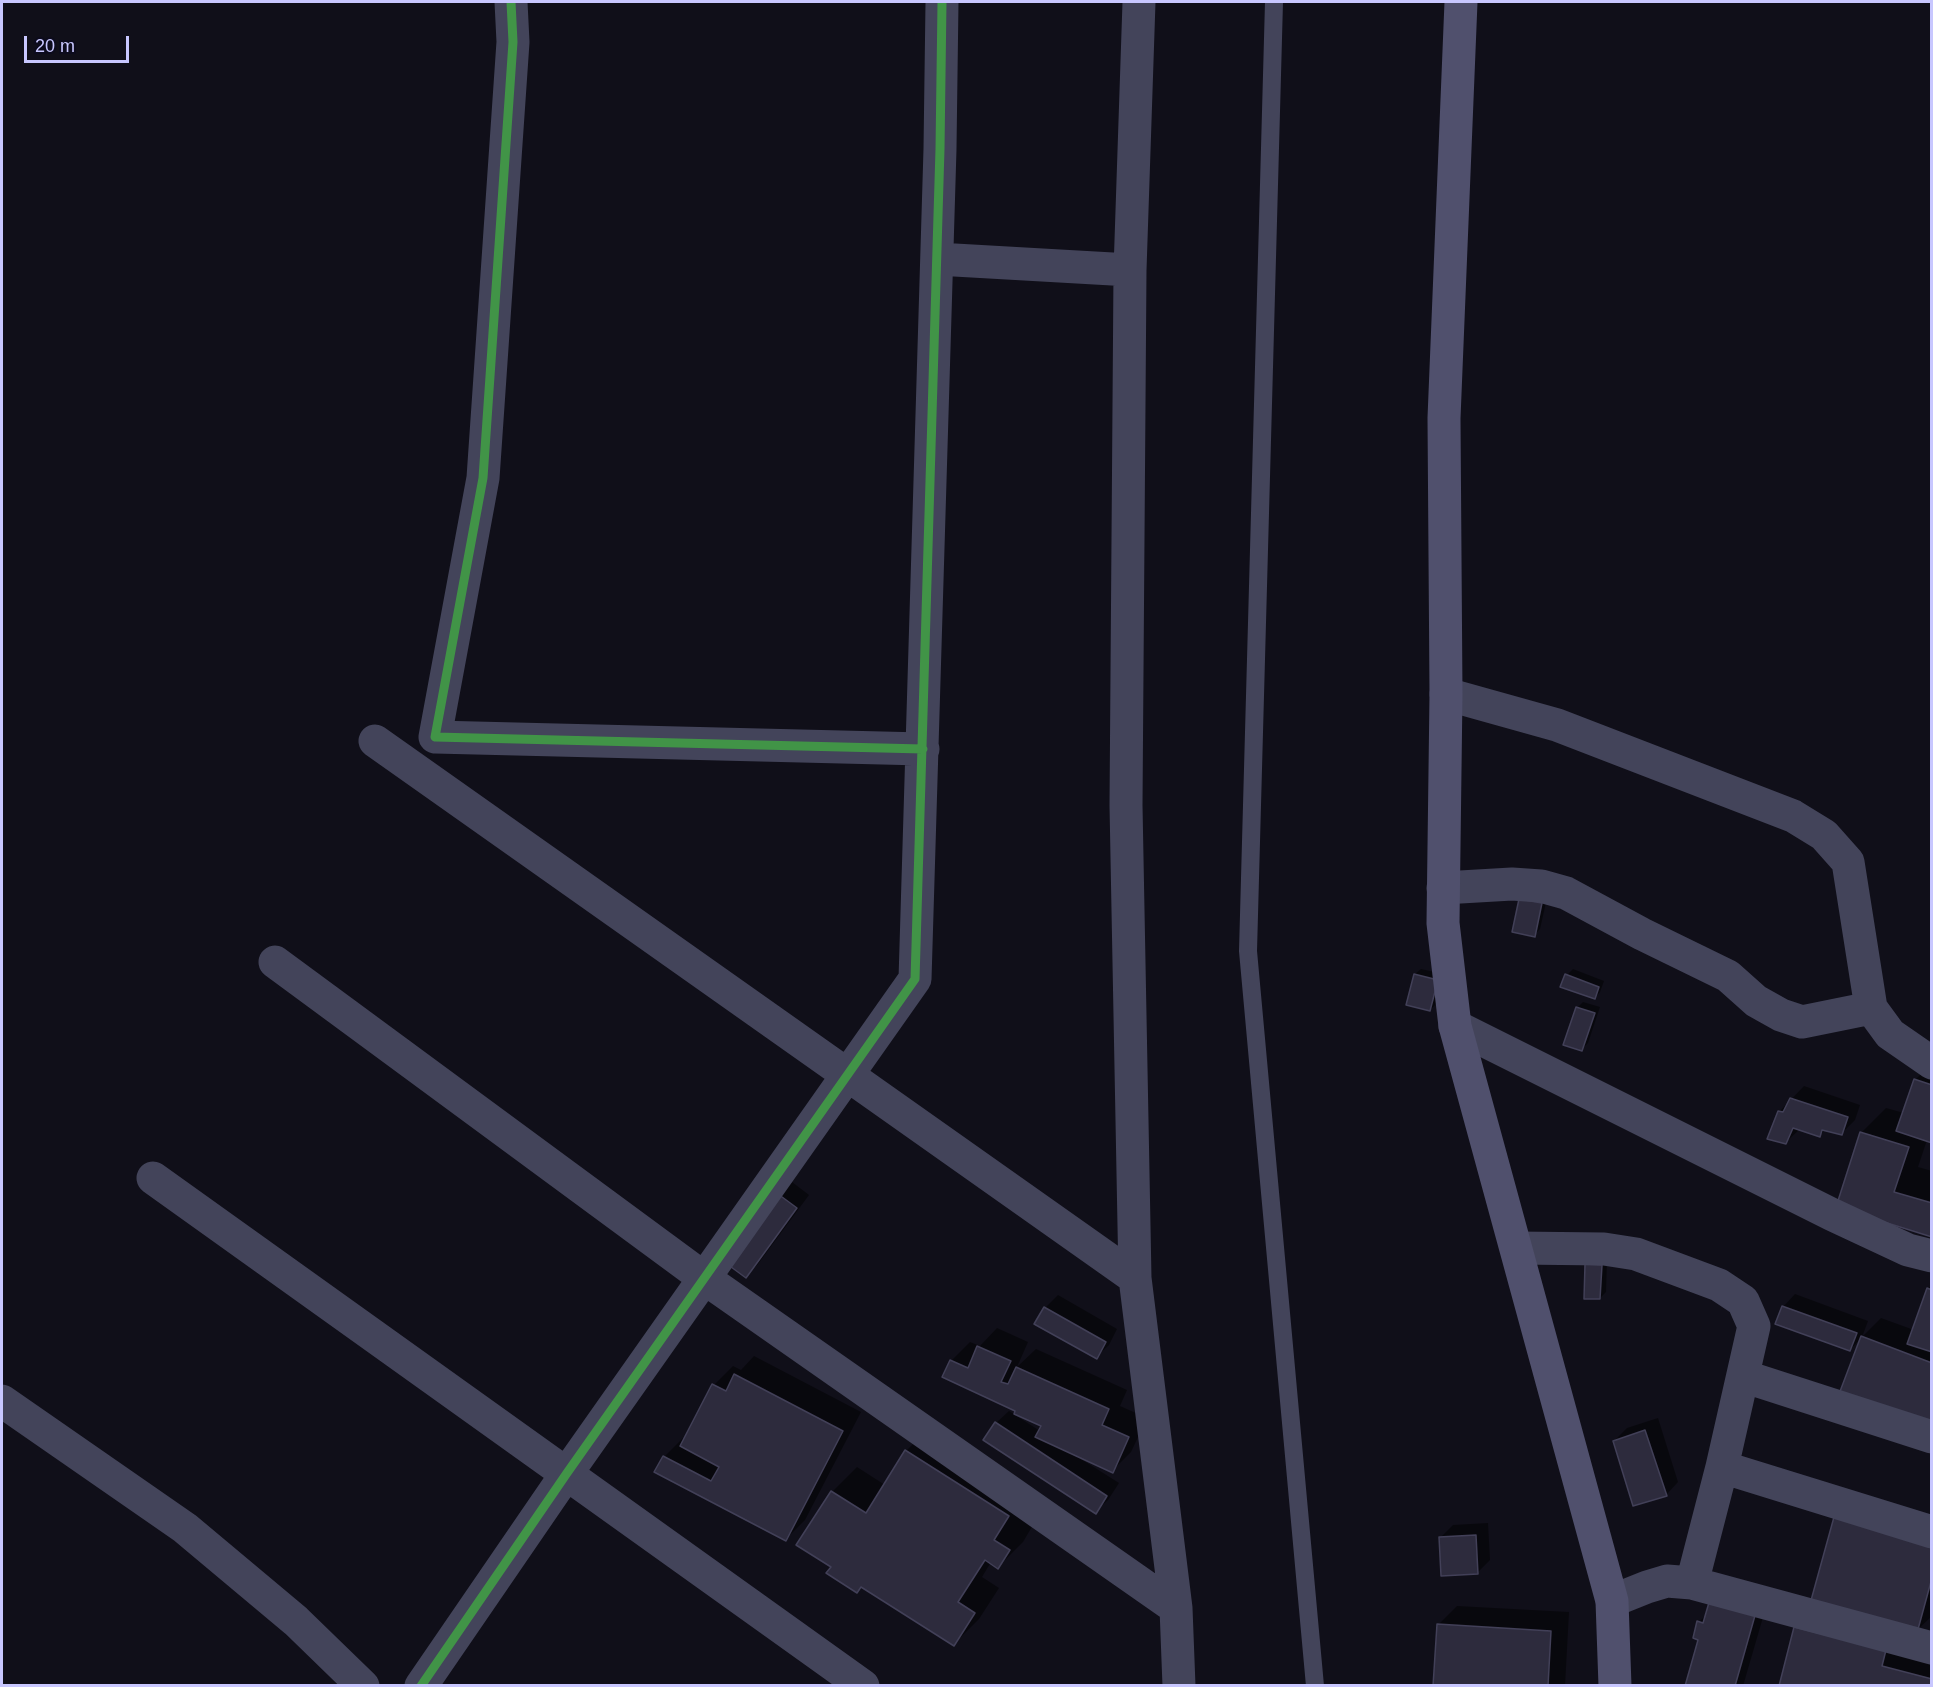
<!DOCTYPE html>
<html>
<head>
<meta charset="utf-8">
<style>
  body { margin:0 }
  #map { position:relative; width:1933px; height:1687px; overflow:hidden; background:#100f19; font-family:Helvetica,sans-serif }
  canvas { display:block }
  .frame { position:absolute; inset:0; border:3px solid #c8c7ff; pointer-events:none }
  .scale { position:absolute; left:24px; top:36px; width:105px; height:27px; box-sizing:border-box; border:3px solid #c8c7ff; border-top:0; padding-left:8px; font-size:18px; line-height:21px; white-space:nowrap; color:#c8c7ff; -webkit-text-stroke:4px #0c0b1d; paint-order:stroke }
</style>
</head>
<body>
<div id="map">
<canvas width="1933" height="1687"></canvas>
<div class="frame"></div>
<div class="scale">20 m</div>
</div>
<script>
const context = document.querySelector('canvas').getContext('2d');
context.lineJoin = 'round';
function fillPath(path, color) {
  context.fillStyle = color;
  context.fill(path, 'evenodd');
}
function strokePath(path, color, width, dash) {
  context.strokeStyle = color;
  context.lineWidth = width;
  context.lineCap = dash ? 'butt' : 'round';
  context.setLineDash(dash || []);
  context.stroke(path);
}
fillPath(new Path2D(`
  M1547 898 1540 929 1534 935 1514 931Z
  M1421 969 1443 974 1436 1004 1430 1010 1415 974Z
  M1573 969 1604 981 1600 992 1595 998 1567 975Z
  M1583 1002 1600 1007 1588 1043 1582 1049 1577 1008Z
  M1928 1067 1932 1068V1141L1927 1140 1918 1167 1932 1171V1236L1838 1206 1861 1133 1886 1108 1904 1113 1915 1080Z
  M1804 1086 1860 1105 1855 1120 1842 1133 1826 1129 1820 1135 1799 1130 1786 1142 1780 1111Z
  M792 1182 809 1195 758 1264 746 1276 780 1195Z
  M1607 1259 1606 1292 1600 1298 1587 1265Z
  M1932 1285V1427L1862 1337 1850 1350 1783 1307 1795 1294 1868 1321 1862 1337 1881 1318 1914 1330 1928 1289Z
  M1058 1295 1117 1329 1109 1345 1096 1357 1045 1308Z
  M997 1328 1028 1342 1017 1367 1036 1349 1127 1390 1120 1406 1147 1418 1131 1452 1112 1471 1082 1457 1081 1459 1119 1483 1108 1500 1095 1512 996 1423 1009 1411 1040 1431 1043 1425 1018 1410 951 1361 970 1342 980 1346Z
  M754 1356 861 1412 805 1520 786 1539 664 1457 683 1438 685 1439 714 1385 733 1366 741 1370Z
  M1658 1418 1678 1482 1666 1495 1614 1441 1627 1428Z
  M931 1426 1033 1525 1023 1542 998 1567 991 1562 982 1577 999 1588 979 1619 954 1644 862 1586 857 1591 833 1566 832 1492 857 1467 885 1485 906 1451Z
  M1932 1520V1616L1916 1631 1932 1656V1686H1780Z
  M1488 1523 1490 1560 1477 1573 1441 1537 1453 1525Z
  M1768 1600 1743 1686H1687L1700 1639 1699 1622 1708 1613Z
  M1457 1606 1569 1612 1565 1686H1435L1438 1625Z`), '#0007');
const building = new Path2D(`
  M1519 899 1542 903 1535 937 1512 932Z
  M1414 974 1438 980 1430 1011 1406 1005Z
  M1565 974 1599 987 1595 999 1560 987Z
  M1576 1007 1595 1013 1582 1051 1563 1045Z
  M1914 1079 1932 1085V1143L1896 1131Z
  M1790 1098 1848 1117 1842 1135 1822 1130 1820 1137 1793 1128 1786 1144 1767 1139 1778 1111 1783 1112Z
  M1860 1132 1909 1147 1894 1192 1932 1203V1237L1836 1207Z
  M778 1194 797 1208 746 1278 727 1264Z
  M1585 1264 1602 1265 1600 1299H1584Z
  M1927 1288 1932 1290V1352L1907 1344Z
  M1782 1306 1857 1333 1850 1351 1775 1324Z
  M1044 1307 1106 1342 1097 1359 1034 1324Z
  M1861 1336 1932 1363V1429L1839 1394Z
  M977 1346 1011 1361 1001 1382 1008 1384 1016 1367 1109 1409 1102 1425 1129 1437 1113 1473 1035 1437 1041 1426 1014 1414 1015 1411 942 1377 950 1360 968 1368Z
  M734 1374 843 1431 786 1541 654 1472 663 1456 711 1481 719 1467 680 1446 712 1384 726 1391Z
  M995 1422 1107 1496 1096 1514 983 1440Z
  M1645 1430 1667 1496 1633 1506 1613 1441Z
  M905 1450 1009 1516 994 1540 1010 1550 998 1569 985 1560 958 1602 975 1613 954 1646 861 1587 857 1593 826 1573 831 1567 796 1545 831 1491 866 1513Z
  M1834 1517 1932 1543V1578L1917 1633 1810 1604Z
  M1476 1535 1478 1574 1441 1576 1439 1537Z
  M1710 1599 1756 1612 1735 1686H1685L1698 1640 1693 1638 1697 1621 1703 1623Z
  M1437 1624 1551 1631 1548 1686H1433Z
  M1794 1627 1886 1650 1882 1666 1932 1679V1686H1779Z`);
fillPath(building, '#2d2b3d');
strokePath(building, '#424058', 1.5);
strokePath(new Path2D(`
  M1274 2 1248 951 1315 1686`), '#43445a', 18);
strokePath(new Path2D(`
  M511 2 513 42 483 478 435 737 923 749
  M1139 2 1130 270 1126 805 1135 1278 1176 1608 1179 1686
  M937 259 1130 270
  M1446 694 1557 725 1793 816 1824 835 1848 862 1871 1008 1890 1034 1932 1063
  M375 741 1135 1278
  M1443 888 1512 884 1541 886 1566 893 1642 934 1728 976 1756 1001 1781 1015 1802 1022 1871 1008
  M275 962 704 1278 1176 1608
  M1455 1026 1831 1214 1908 1250 1932 1256
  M153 1178 863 1686
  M1517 1248 1604 1249 1636 1254 1719 1285 1743 1301 1754 1326 1722 1467 1692 1583
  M1743 1376 1932 1437
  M2 1401 185 1528 296 1621 363 1686
  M1722 1467 1932 1532
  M1612 1601 1647 1587 1667 1581 1692 1583 1932 1648
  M421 1686 567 1473 915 979 940 149 942 2`), '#43445a', 33);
strokePath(new Path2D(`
  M1461 2 1444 418 1446 694 1443 923 1455 1026 1612 1601 1615 1686`), '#50506d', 33);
strokePath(new Path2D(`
  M511 2 513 42 483 478 435 737 923 749
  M421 1686 567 1473 915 979 940 149 942 2`), '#419447', 9);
</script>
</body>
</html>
